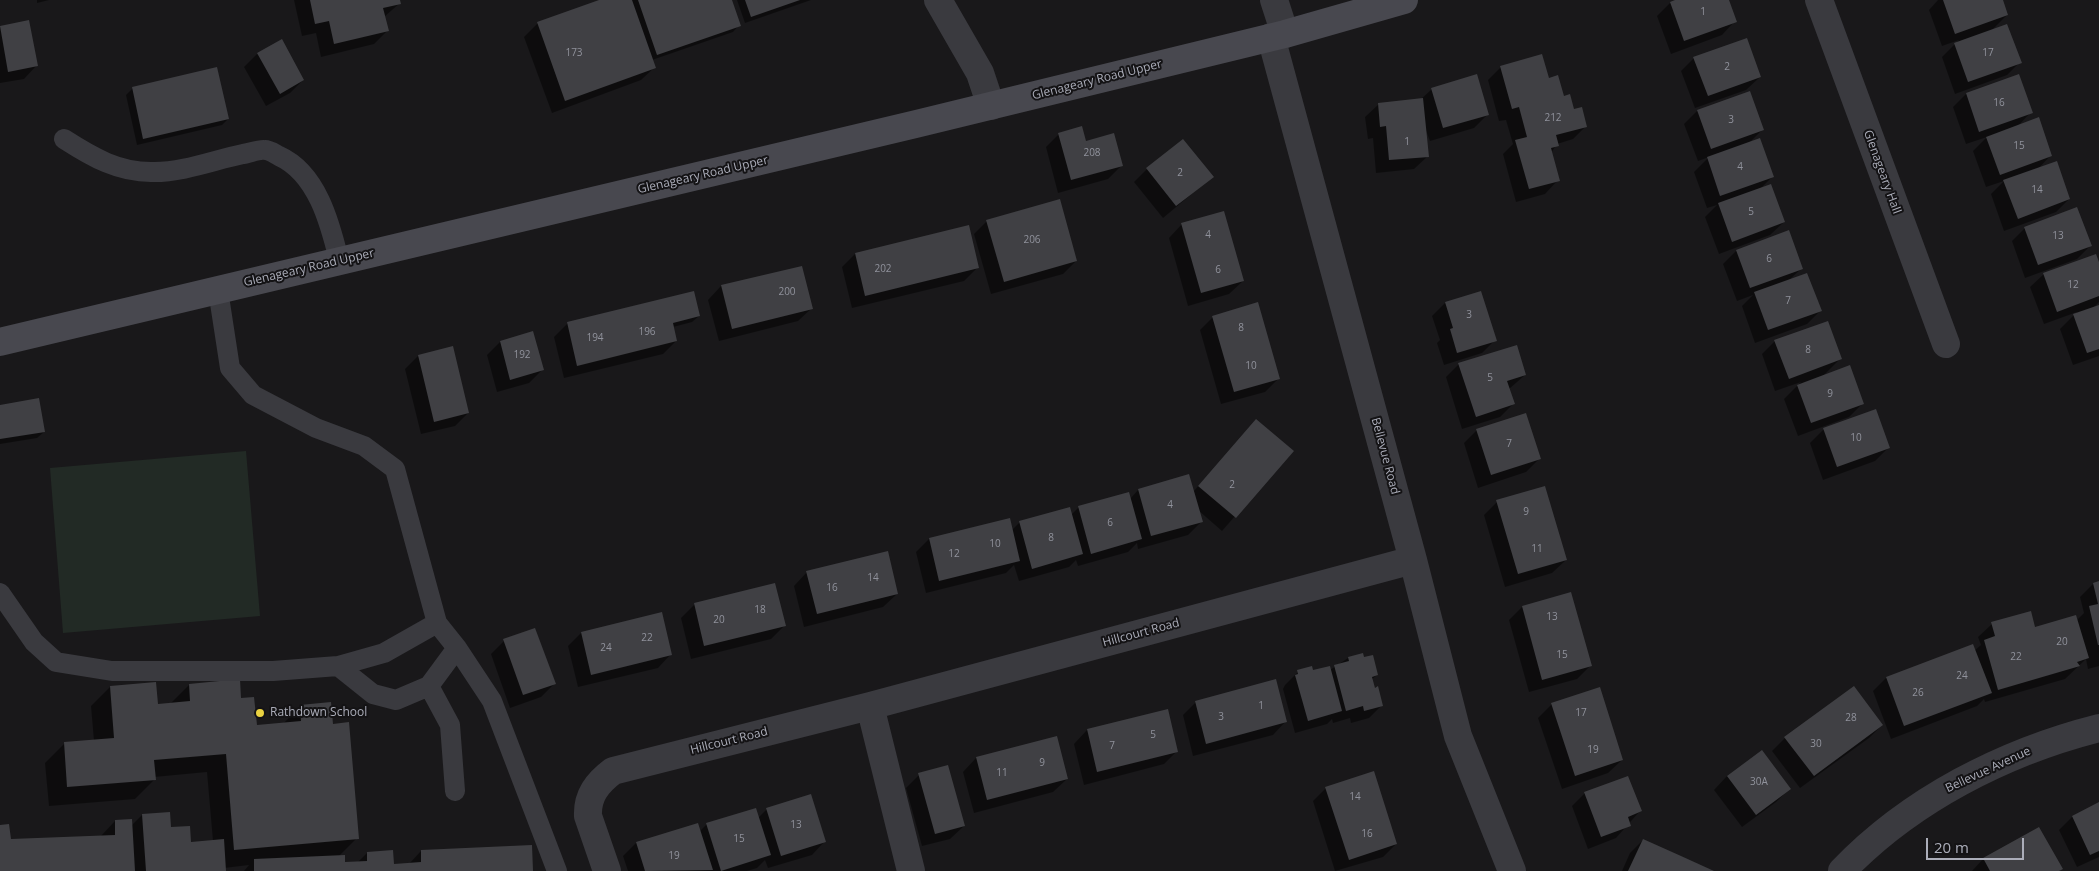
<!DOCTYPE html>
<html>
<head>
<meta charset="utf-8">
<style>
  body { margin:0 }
  #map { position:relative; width:2099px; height:871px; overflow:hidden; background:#19181a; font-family:"Open Sans",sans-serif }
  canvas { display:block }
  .scale { position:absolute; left:1926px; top:838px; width:98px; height:22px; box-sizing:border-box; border:2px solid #abadb9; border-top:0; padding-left:6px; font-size:15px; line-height:18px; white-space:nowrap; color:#abadb9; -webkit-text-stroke:4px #141315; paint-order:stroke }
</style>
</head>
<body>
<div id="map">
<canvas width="2099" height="871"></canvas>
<div class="scale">20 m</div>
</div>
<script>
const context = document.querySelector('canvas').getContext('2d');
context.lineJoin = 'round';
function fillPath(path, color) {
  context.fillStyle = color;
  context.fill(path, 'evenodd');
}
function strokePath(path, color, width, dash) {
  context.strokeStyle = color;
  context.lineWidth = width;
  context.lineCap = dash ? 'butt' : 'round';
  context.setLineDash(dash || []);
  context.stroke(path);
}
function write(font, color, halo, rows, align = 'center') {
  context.font = font + ' "Open Sans",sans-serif';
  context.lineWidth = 4;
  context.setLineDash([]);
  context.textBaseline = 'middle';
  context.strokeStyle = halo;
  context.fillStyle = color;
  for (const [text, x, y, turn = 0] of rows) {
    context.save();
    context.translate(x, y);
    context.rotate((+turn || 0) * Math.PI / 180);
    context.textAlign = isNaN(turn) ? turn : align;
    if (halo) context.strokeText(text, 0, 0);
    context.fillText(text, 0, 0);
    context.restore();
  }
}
fillPath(new Path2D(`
  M246 451 260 616 63 633 50 468Z`), '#222a25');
fillPath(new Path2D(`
  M37 0H49L37 3Z
  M294 0H399L400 3 384 17 387 31 374 44 321 57 316 33 302 36Z
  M602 0H730L739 25 733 32 652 60 655 67 641 80 552 113 524 37 537 24Z
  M737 0H811L745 23Z
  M1679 0H1728L1735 21 1722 35 1671 54 1657 16 1670 3Z
  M1938 0H2001L2007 15 1990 32 2020 62 2007 75 1955 94 1942 57 1959 40 1942 46 1929 10Z
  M28 21 37 65 24 79 0 83V27Z
  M257 54 303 80 290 93 266 106 244 67Z
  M1694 58 1760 77 1746 90 1695 108 1681 71Z
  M1501 67 1548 80 1586 126 1573 139 1557 144 1551 153 1558 180 1545 194 1516 202 1503 154 1513 144 1506 120 1499 121 1488 80Z
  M216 69 228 119 222 125 137 145 126 95 132 89Z
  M2018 76 2031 112 2018 126 2051 155 2038 169 2069 199 2056 212 2004 231 1991 194 2004 181 1986 187 1973 151 1987 137 1966 144 1953 107 1966 94Z
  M1432 89 1488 114 1474 128 1430 141 1425 128 1428 156 1414 169 1376 173 1373 138 1368 139 1365 117 1379 104 1420 100Z
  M1697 111 1763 129 1748 144 1772 177 1760 189 1784 222 1770 235 1719 254 1705 217 1717 205 1707 208 1694 172 1709 157 1698 161 1684 124Z
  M1059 134 1085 142 1121 166 1108 179 1058 193 1046 147Z
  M1147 169 1212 177 1163 218 1134 182Z
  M987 221 1076 261 1063 274 991 294 974 234Z
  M1182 224 1243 281 1229 294 1188 306 1169 238Z
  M2025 228 2090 246 2077 259 2025 278 2012 241Z
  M1736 251 1801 269 1789 280 1820 311 1807 324 1755 343 1742 306 1753 295 1737 301 1723 264Z
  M855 254 977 268 964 281 852 308 842 267Z
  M2099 266V302L2092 309 2099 306V356L2073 365 2060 329 2077 312 2044 324 2030 287 2044 274Z
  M721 286 812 308 798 321 719 341 708 300Z
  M693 293 699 316 692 322 673 327 676 341 663 354 564 378 554 337 567 324Z
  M1445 303 1495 340 1482 353 1444 365 1437 343 1440 340 1432 316Z
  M1213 317 1278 379 1265 392 1221 404 1200 330Z
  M532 332 542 370 529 383 497 392 487 355 500 342Z
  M1775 341 1840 359 1823 376 1862 404 1849 417 1798 436 1784 399 1801 382 1775 391 1762 354Z
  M418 356 468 413 455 426 421 434 405 369Z
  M1459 364 1525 375 1509 389 1513 404 1500 417 1462 429 1446 377Z
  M0 406 44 432 37 438 0 444Z
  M1875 411 1888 448 1875 461 1823 480 1810 443 1823 430Z
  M1256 421 1292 451 1222 531 1198 510 1201 522 1188 535 1138 549 1137 543 1128 552 1078 566 1076 560 1069 567 1019 581 1014 565 1006 573 926 593 916 552 929 539 1012 530 1019 523 1069 508 1071 515 1078 508 1130 499 1138 490 1193 492Z
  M1477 430 1539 459 1526 472 1478 488 1464 443Z
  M1497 502 1566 560 1552 573 1505 587 1484 515Z
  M807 572 897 594 883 607 804 627 794 586Z
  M2099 582V666L2088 669 2086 659 2065 679 1985 702 1984 699 1977 706 1891 739 1873 691 1886 678 1972 646 1974 651 1981 645 1978 637 1992 624 2034 628 2077 620 2084 613 2080 597 2093 584Z
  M694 605 784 626 771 639 691 659 681 618Z
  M1522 607 1590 666 1577 679 1529 692 1509 620Z
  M581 633 671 654 658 668 578 687 568 646Z
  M504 641 554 684 541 697 510 708 491 654Z
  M1348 658H1363L1377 675 1371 680 1382 705 1369 718 1351 723 1350 718 1333 723 1332 719 1327 724 1295 733 1283 689 1285 685 1298 672 1330 670Z
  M189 685 240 699 255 727 283 724 300 706 332 725 357 838 339 856 344 863H357L367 853 393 865 409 864 421 851 532 871H244L249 865 224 868 225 871H0V826L9 841 100 837 115 821 131 826 142 815 170 828 190 843 213 841 207 772 154 777V780L135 799 49 806 45 763 64 744 94 741 91 706 110 687 157 705 170 704Z
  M1196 702 1286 721 1273 735 1193 756 1183 715Z
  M1552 704 1622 760 1608 773 1562 789 1538 718Z
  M1882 725 1869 738 1800 788 1772 751 1785 738Z
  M1087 730 1177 751 1164 764 1084 785 1074 744Z
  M976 758 1067 779 1053 792 974 813 963 772Z
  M919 775 964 826 950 839 922 846 906 788Z
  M1727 776 1789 789 1776 802 1742 827 1714 790Z
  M1326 788 1396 844 1383 857 1335 871 1313 801Z
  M1585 793 1640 811 1616 838 1588 849 1572 806Z
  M2099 804V857L2077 867 2059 830 2072 817Z
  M767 809 825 841 812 855 768 868 765 860 757 868 747 871H628L623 856 636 843 699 832 707 824 758 818Z
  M2039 829 2061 869 2059 871H1972L1983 859Z
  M1643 840 1711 871H1622L1630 853Z`), '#0007');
fillPath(new Path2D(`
  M310 0H400L401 4 383 8 389 31 334 44 329 21 315 24Z
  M599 0H632L656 68 565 101 537 22Z
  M638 0H732L741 26 657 55Z
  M745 0H800L751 17Z
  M1675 0H1729L1737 22 1684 41 1670 2Z
  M1943 0H2003L2008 15 1955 34Z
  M29 20 38 66 8 72 0 26Z
  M2007 24 2022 63 1968 82 1954 43Z
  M1747 38 1761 77 1708 96 1693 57Z
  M282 39 304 80 280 94 257 53Z
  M1542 54 1549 78 1558 75 1564 96 1570 94 1574 109 1582 107 1587 127 1556 135 1559 146 1551 148 1560 181 1529 189 1515 140 1527 137 1519 107 1512 109 1500 66Z
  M217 67 229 119 143 139 132 87Z
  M1477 74 1489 115 1443 128 1431 88Z
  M2019 74 2033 113 1979 132 1966 93Z
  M1750 91 1764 130 1711 149 1697 110Z
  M1423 98 1429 157 1389 160 1386 126 1380 127 1378 103Z
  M2039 117 2052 156 2000 175 1986 137Z
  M1082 126 1086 141 1114 133 1123 166 1071 180 1058 133Z
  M1760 138 1774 177 1720 196 1707 157Z
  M1183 139 1214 177 1176 206 1146 168Z
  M2057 161 2070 199 2018 219 2003 180Z
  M1771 184 1785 222 1732 242 1718 203Z
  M1060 199 1077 261 1004 282 986 220Z
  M2077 207 2092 246 2038 265 2024 227Z
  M1224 211 1244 281 1201 293 1181 223Z
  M969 225 979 268 865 296 855 253Z
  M1789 230 1803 269 1750 288 1736 250Z
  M2096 254 2099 262V296L2057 312 2043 273Z
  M802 266 813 309 732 329 721 285Z
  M1807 273 1822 311 1768 330 1754 292Z
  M694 291 700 316 673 323 677 341 577 366 567 322Z
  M1481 291 1497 341 1457 353 1450 329 1453 328 1445 302Z
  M1258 302 1280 379 1234 392 1212 316Z
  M2099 305V349L2087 353 2073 314Z
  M1828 321 1842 359 1789 379 1774 340Z
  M533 331 544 370 510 380 500 341Z
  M1517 345 1526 375 1507 381 1515 404 1476 417 1458 363Z
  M453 346 469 413 434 422 418 355Z
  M1850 365 1864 404 1811 423 1797 385Z
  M39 398 45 432 0 439V405Z
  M1876 409 1890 448 1837 467 1823 428Z
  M1526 413 1541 459 1491 475 1476 429Z
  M1256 419 1294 451 1236 518 1198 486Z
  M1189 474 1203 522 1151 536 1138 489Z
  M1545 486 1567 560 1518 574 1496 500Z
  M1129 492 1142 539 1091 554 1078 506Z
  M1070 507 1083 554 1032 569 1019 521Z
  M1010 518 1020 561 939 581 929 538Z
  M888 551 898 594 817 614 806 571Z
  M2099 581V645H2098L2089 606 2098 604 2093 583Z
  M775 583 786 626 704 646 694 603Z
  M1571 592 1592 666 1542 680 1522 606Z
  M2031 611 2035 627 2076 615 2089 658 2077 662 2080 666 1998 690 1984 640 1995 636 1991 622Z
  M662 612 672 655 591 675 581 632Z
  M535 628 556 684 523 695 503 639Z
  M1973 644 1992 693 1904 726 1886 677Z
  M1363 653 1364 657 1373 655 1378 675 1372 677 1375 688 1378 686 1383 706 1364 711 1363 706 1346 711 1334 665 1349 661 1348 657Z
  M1312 666 1313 670 1330 666 1342 711 1308 721 1295 675 1298 674 1297 670Z
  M240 679 241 698 254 697 257 725 301 721 300 705 331 702 333 724 349 722 359 839 234 850 226 754 154 760 156 780 67 787 64 742 114 738 110 686 156 682 158 704 190 701 189 684Z
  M1276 679 1287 722 1206 744 1195 701Z
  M1854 686 1883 725 1814 776 1784 737Z
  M1600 687 1623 760 1575 776 1551 703Z
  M1168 709 1178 752 1097 772 1087 729Z
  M1057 736 1068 779 987 800 976 757Z
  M1762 750 1791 789 1756 815 1727 776Z
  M948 765 965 826 935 834 918 773Z
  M1374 771 1397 844 1349 860 1325 787Z
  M1628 776 1642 811 1628 817 1631 826 1601 837 1584 792Z
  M811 794 826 842 781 856 766 808Z
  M2099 802V851L2090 855 2072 816Z
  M756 808 771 855 721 871 706 823Z
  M170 812 171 827 190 826 191 842 224 839 226 871H146L142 814Z
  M132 819 135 871H0V825L9 824 11 839 115 835V820Z
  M698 823 713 870 645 871 636 842Z
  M2039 827 2063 869 2059 871H1990L1983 858Z
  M1643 839 1681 856 1714 871H1628Z
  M532 845 533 871H254V859L345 855V862L367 861V852L393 850 394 864 421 862V850Z`), '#404044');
strokePath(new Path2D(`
  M64 139C92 157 119 173 154 172 184 172 214 160 243 154 250 153 259 149 265 150 270 150 275 154 279 156 317 173 330 223 339 260
  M218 290 230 368 253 395 316 428 364 446 395 469 437 623 457 648 492 701 557 871
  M0 593 34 642 56 662 112 671H273L338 666 384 653 437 623
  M338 666 373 694 396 700 429 686 457 648
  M429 686 450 725 455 791`), '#3a3a3f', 20);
strokePath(new Path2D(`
  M1274 0 1285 34
  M1819 0 1946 344
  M1271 37 1413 560 1458 736 1512 871
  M870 706 911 871
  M607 871 588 816C587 796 597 783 613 771L870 706 1413 560
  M1842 871C1910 800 2004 752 2099 728`), '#3a3a3f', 28);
strokePath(new Path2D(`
  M938 0 980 73 991 106`), '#3a3a3f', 28);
strokePath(new Path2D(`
  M0 342 916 124 1285 34 1404 0`), '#48484f', 28);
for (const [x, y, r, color] of [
  [260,713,5,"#ead241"]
]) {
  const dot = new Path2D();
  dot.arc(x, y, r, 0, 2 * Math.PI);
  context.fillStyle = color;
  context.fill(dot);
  strokePath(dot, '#141315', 2);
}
write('10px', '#90929c', null, [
  ["1",1703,12],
  ["173",574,53],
  ["17",1988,53],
  ["2",1727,67],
  ["16",1999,103],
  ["212",1553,118],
  ["3",1731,120],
  ["1",1407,142],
  ["15",2019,146],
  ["208",1092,153],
  ["4",1740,167],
  ["2",1180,173],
  ["14",2037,190],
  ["5",1751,212],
  ["4",1208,235],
  ["13",2058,236],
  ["206",1032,240],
  ["6",1769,259],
  ["202",883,269],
  ["6",1218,270],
  ["12",2073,285],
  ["200",787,292],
  ["7",1788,301],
  ["3",1469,315],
  ["8",1241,328],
  ["196",647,332],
  ["194",595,338],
  ["8",1808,350],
  ["192",522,355],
  ["10",1251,366],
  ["5",1490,378],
  ["9",1830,394],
  ["10",1856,438],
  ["7",1509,444],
  ["2",1232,485],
  ["4",1170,505],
  ["9",1526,512],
  ["6",1110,523],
  ["8",1051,538],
  ["10",995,544],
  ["11",1537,549],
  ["12",954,554],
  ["14",873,578],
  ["16",832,588],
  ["18",760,610],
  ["13",1552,617],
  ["20",719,620],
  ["22",647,638],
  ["20",2062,642],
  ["24",606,648],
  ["15",1562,655],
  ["22",2016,657],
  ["24",1962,676],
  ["26",1918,693],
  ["1",1261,706],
  ["17",1581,713],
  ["3",1221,717],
  ["28",1851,718],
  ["5",1153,735],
  ["30",1816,744],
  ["7",1112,746],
  ["19",1593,750],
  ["9",1042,763],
  ["11",1002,773],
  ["30A",1759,782],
  ["14",1355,797],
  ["13",796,825],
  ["16",1367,834],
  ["15",739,839],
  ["19",674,856]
]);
write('12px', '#abadb9', '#141315', [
  ["Glenageary Road Upper",1097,80,-14],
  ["Glenageary Hall",1882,172,70],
  ["Glenageary Road Upper",703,175,-13],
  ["Glenageary Road Upper",309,268,-13],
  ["Bellevue Road",1385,456,75],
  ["Hillcourt Road",1141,633,-15],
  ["Hillcourt Road",729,741,-14],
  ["Bellevue Avenue",1988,770,-25]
]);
write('12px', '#abadb9', '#141315', [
  ["Rathdown School",270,713]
], 'left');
</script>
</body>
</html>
